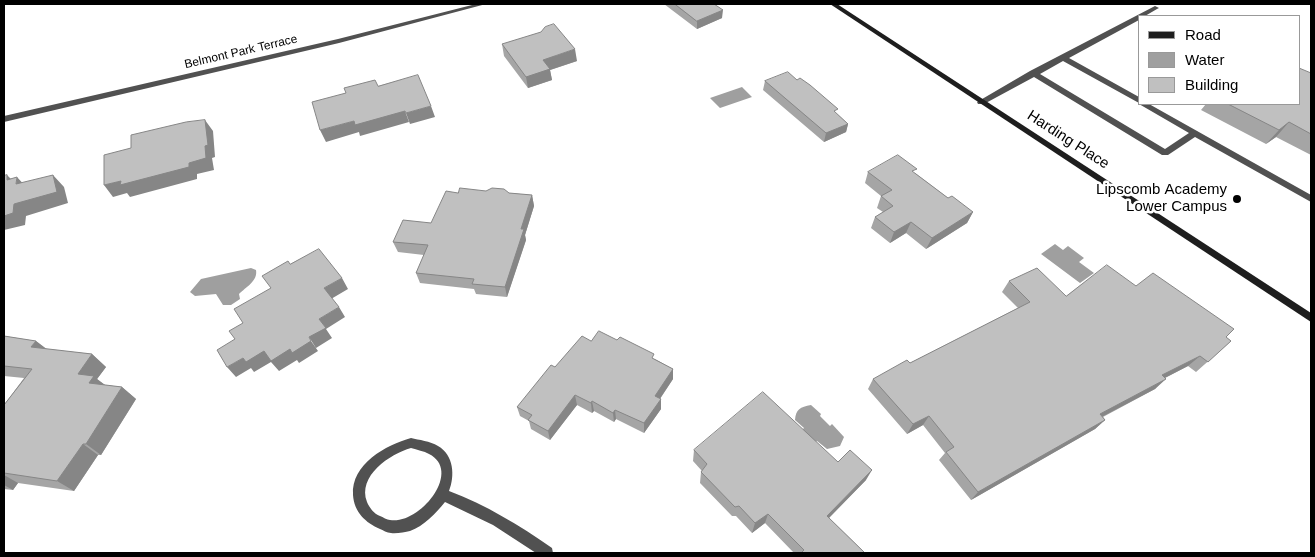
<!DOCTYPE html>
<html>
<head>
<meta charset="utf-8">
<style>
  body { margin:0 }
  #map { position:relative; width:1315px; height:557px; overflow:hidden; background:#fff; font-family:Helvetica,sans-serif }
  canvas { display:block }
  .frame { position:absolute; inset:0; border:5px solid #000; pointer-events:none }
  .legend { position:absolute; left:1138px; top:15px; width:162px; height:90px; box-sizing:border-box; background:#fff; border:1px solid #999; margin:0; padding:6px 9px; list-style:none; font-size:15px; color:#000 }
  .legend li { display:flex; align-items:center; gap:10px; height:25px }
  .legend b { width:25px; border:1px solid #999 }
</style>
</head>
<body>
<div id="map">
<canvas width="1315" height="557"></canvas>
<div class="frame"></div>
<ul class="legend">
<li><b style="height:6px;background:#1e1e1e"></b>Road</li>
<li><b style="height:14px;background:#9f9f9f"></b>Water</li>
<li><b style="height:14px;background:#c0c0c0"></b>Building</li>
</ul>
</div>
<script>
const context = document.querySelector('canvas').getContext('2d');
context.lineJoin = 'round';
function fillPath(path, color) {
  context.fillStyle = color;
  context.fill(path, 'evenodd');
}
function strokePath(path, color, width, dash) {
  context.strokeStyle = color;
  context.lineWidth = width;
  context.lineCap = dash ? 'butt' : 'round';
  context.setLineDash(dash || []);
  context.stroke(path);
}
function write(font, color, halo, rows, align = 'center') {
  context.font = font + ' Helvetica,sans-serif';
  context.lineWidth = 5;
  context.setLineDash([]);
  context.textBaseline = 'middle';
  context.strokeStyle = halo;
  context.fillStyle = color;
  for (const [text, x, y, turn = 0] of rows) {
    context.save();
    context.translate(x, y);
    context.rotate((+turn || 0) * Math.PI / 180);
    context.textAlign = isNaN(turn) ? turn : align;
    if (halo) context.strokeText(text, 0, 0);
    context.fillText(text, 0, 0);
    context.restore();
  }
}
fillPath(new Path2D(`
  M742 87 752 97 720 108 710 98Z
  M1055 244 1063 250 1068 246 1084 258 1079 262 1094 273 1080 283 1041 254Z
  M251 268 256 270C258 281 246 287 239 294L240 299 231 305H223L216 294 195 296 190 292 201 279Z
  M811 405 821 414 820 416 830 426 832 424 844 437 840 446 827 449 817 441 814 444 800 432 804 428 795 420C796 409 800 407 811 405Z`), '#9f9f9f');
fillPath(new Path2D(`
  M1155 6 1159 8 1157 9 1145 16H1139V20L1069 58 1139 97V103L1063 61 1040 74 1165 149 1189 133 1139 104H1149L1311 195V202L1195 137 1168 155H1162L1034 77 984 104H978L977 102 1030 71Z`), '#515151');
fillPath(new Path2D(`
  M476 4H486L339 43 4 122V116L338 39Z
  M411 438C419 440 430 441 438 446 454 455 455 476 449 491 486 505 519 525 552 548L553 553H536L493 525 445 502C436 513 424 526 410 531 405 532 396 534 391 533 387 533 383 530 380 529 366 523 354 512 353 495 351 464 386 445 411 438ZM411 448C417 450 424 451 429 454 463 471 420 525 390 520 387 520 383 517 380 516 374 514 369 507 367 502 357 476 390 454 411 448Z`), '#515151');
fillPath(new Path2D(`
  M830 4H837L1311 313V322Z`), '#1e1e1e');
fillPath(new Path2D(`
  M664 4H714L722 18 697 29Z
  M502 44 577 61 550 70 552 80 528 88 504 56Z
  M1311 73V155L1276 137 1266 144 1201 110 1206 104H1299Z
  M765 81 837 114 848 124 846 132 824 142 763 90Z
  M868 172 915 173 948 198 973 212 967 223 926 249 906 233 890 243 871 228 875 217 883 212 877 208 881 196 865 183Z
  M458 193H509L532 195 534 206 525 235 526 240 507 297 476 294 474 289 420 283 416 273 424 255 398 252 393 242 431 223Z
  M1009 281 1066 296 1136 286 1226 337 1231 341 1196 372 1188 366 1165 378 1155 389 1103 417 1105 420 1095 429 971 500 939 460 945 453 923 425 907 434 868 389 873 379 910 363 1018 308 1002 292Z
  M4 336 36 341 46 349 92 354 106 367 97 379 105 385 122 387 136 399 101 455H98L74 491 18 483 13 490 4 489V405L24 378 4 376Z
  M591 341 655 359 673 369V379L660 399 661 409 644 433 616 419 614 422 594 411 592 413 577 405 550 440 531 429 529 421 520 416 517 407 555 367Z
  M694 450 838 462 866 480 829 518 865 553H794L765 523 752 533 736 516H732L700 483 701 472 702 471 693 461Z`), '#a5a5a5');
fillPath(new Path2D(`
  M723 10 722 18 697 29V21Z
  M575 49 577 61 550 70 552 80 528 88 526 77 543 60Z
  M431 106 435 117 410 124 406 113Z
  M405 111 409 122 360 136 359 132 326 142 320 130 354 121Z
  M205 120 213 131 215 157 212 158 214 170 197 174V179L130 197 127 193 113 197 104 185 189 163 205 146Z
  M1289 122 1276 137 1266 144 1279 130Z
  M848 124 846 132 824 142 826 133Z
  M7 175 16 184 17 177 28 189 27 196 18 186V191L7 180Z
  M53 175 64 187 68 203 26 216 25 225 4 230V216L14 204Z
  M532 195 534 206 525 235 526 240 507 297 505 287 521 229Z
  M973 212 967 223 926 249 932 238Z
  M911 222 906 233 890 243 894 232Z
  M342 278 348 289 331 299 324 288Z
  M339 307 345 317 326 329 332 338 316 348 309 337 319 319Z
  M36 341 52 353 31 347Z
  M311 341 318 351 299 363 297 360 279 371 271 362 254 372 251 368 236 377 227 367 243 358 264 351Z
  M92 354 106 367 97 379 109 388 92 386 78 374Z
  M1200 356 1188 366 1151 385 1162 375Z
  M673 369V379L655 406V396Z
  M1166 379 1155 389 1090 423 1100 414Z
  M122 387 136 399 101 455 86 444Z
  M575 395 577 405 550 440 548 431Z
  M661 399V409L644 433V423Z
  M592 401 594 411 592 413 591 403Z
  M615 410 616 419 614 422 613 413Z
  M929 416 923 425 907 434 913 424Z
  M1105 420 1095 429 971 500 978 492Z
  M83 444 98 455 74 491 57 481Z
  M872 470 866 480 822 525 827 516Z
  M4 475 18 483 13 490 4 485Z
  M768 514 765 523 752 533 755 523Z`), '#868686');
const building = new Path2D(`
  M675 4H714L723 10 697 21Z
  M554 24 575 49 543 60 550 69 526 77 502 44 541 32 545 27Z
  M1299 68 1311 73V134L1289 122 1279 130 1228 104H1299Z
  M788 72 797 80 800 78 810 85 838 109 834 111 848 124 826 133 765 81Z
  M418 75 431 106 406 113 405 111 355 125 354 121 320 130 312 102 346 93 344 88 375 80 378 86Z
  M205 120 208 145 205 146 206 158 189 163V167L120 185 121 181 104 185V155L131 148V135L186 122Z
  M898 155 917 169 912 171 948 198 952 196 973 212 932 238 911 222 894 232 875 217 893 206 881 196 892 190 868 172Z
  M7 175V180L17 177 16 184 53 175 57 192 14 204 13 213 4 216V176Z
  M460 188 486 191 492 188 504 189 509 193 532 195 521 229H524L505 287 472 284 474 279 416 273 428 245 393 242 403 220 431 223 446 191 458 193Z
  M319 249 342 278 324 288 339 307 319 319 326 328 309 337 311 341 292 353 290 349 271 361 264 351 246 362 243 358 227 367 217 350 235 339 229 331 243 323 234 309 271 288 262 276 288 261 290 264Z
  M1107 265 1136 286 1153 273 1234 329 1226 337 1231 341 1208 362 1200 356 1162 375 1166 379 1100 414 1105 420 978 492 946 452 954 447 929 416 913 424 873 379 907 360 910 363 1030 302 1009 281 1037 268 1066 296Z
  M599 331 617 340 620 337 654 354 652 358 673 369 655 396 661 399 644 423 615 410 613 413 592 401 591 403 575 395 548 431 528 420 532 415 517 407 551 365 555 367 582 336 591 341Z
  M4 336 36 341 31 347 92 354 78 374 94 376 89 383 122 387 86 444H83L57 481 4 473V405L32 369 4 366Z
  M763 392 838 462 850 450 872 470 827 516 865 553H801L804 550 768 514 755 523 739 506 735 507 701 472 707 464 694 450Z`);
fillPath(building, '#c0c0c0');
strokePath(building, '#868686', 1);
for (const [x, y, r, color] of [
  [1237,199,5,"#000"]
]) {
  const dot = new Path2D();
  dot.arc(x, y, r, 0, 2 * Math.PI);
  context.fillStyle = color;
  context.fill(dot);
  strokePath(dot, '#fff', 2);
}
write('12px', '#000', '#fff', [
  ["Belmont Park Terrace",241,52,-13]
]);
write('15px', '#000', '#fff', [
  ["Harding Place",1068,140,33]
]);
write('15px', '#000', '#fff', [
  ["Lipscomb Academy",1227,190],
  ["Lower Campus",1227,207]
], 'right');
</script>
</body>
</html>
